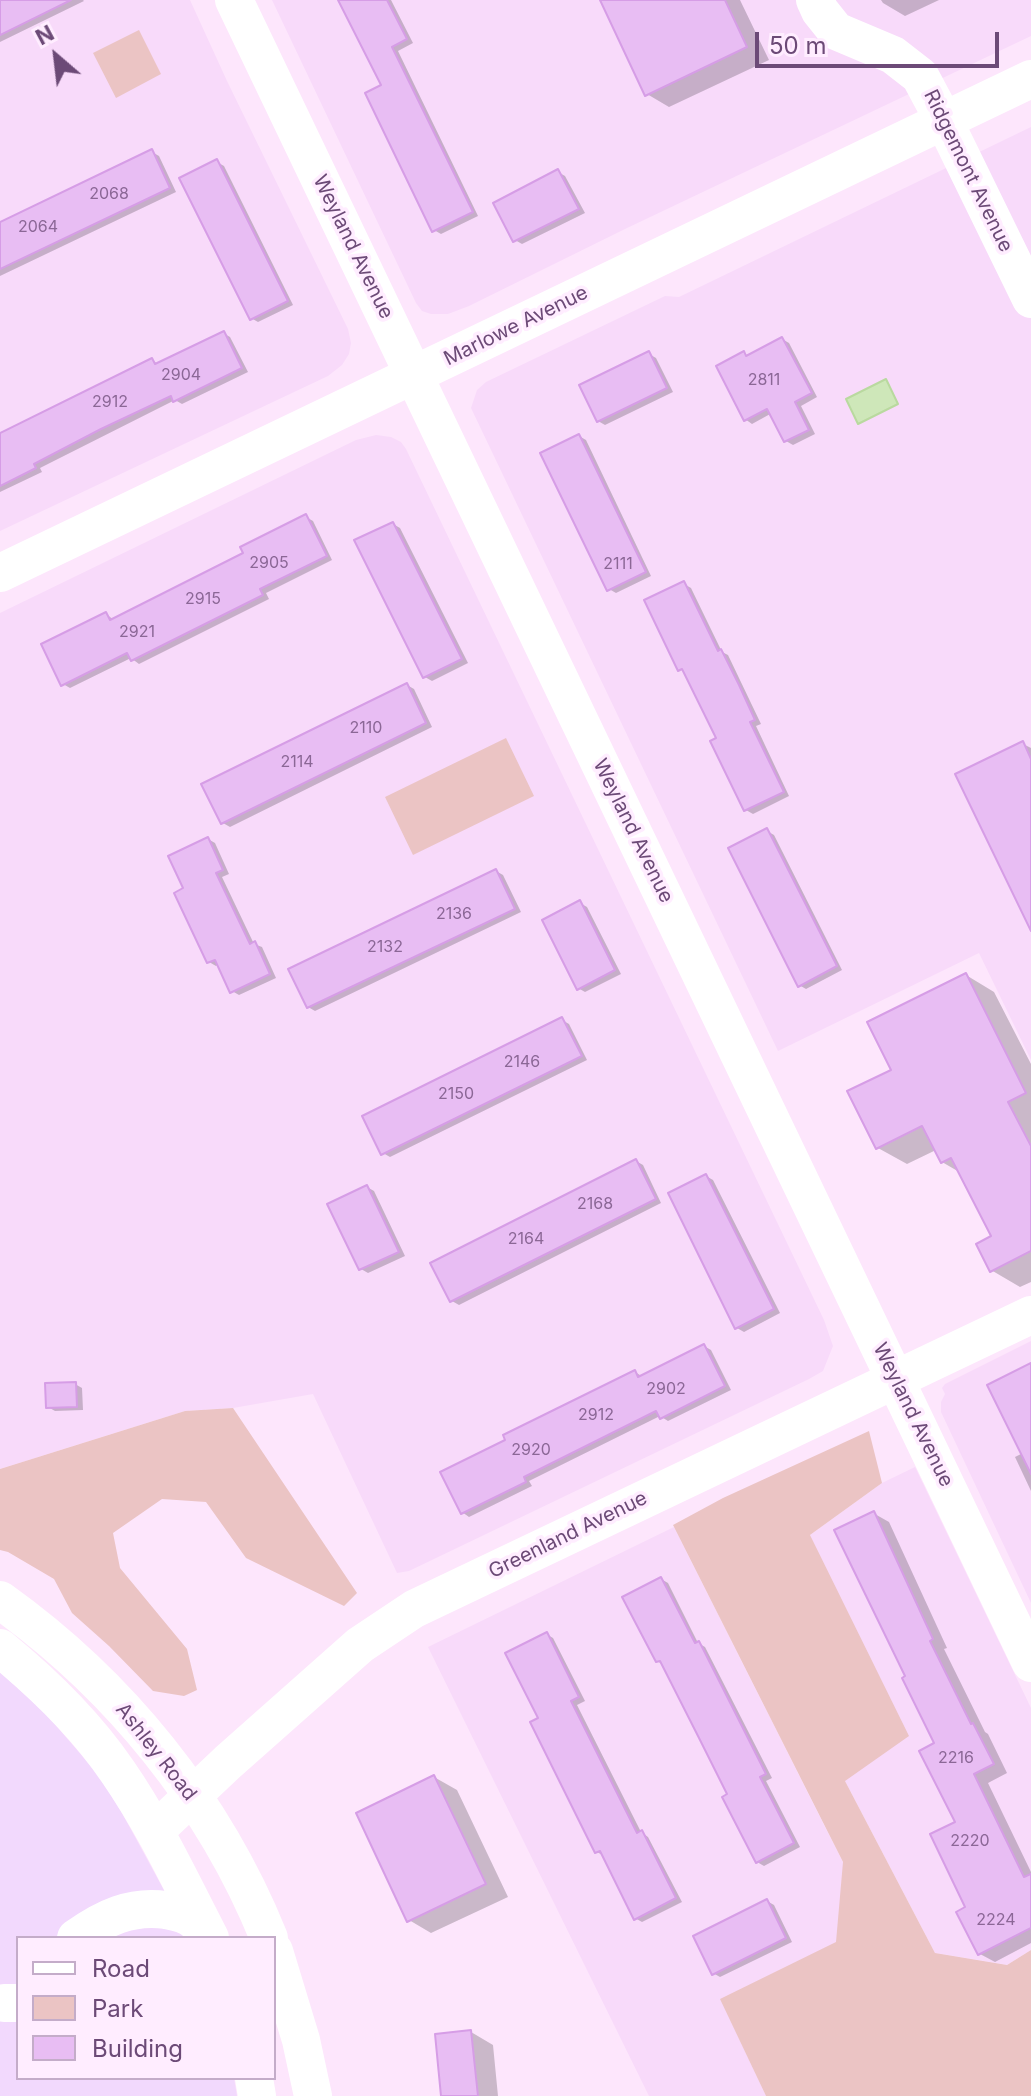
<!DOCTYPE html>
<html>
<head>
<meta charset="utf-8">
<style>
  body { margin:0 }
  #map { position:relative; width:1031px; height:2096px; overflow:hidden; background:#fde6fc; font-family:Inter,sans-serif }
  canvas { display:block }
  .legend { position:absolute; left:16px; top:1936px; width:260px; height:144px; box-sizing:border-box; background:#ffedff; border:2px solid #c4acc9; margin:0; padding:10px 14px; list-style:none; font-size:24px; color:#6c4a77 }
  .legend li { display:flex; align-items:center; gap:16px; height:40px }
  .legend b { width:40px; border:2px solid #c4acc9 }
  .north { position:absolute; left:16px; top:16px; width:80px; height:80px; -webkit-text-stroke:6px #ffedff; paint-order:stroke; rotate:332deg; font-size:22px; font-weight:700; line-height:32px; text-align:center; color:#6c4a77 }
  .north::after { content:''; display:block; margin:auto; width:28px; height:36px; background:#6c4a77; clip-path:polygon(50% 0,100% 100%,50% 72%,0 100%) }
  .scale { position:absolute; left:755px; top:32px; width:244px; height:36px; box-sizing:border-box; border:4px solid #6c4a77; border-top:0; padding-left:10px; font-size:24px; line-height:28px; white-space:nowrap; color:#6c4a77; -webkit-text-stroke:6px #ffedff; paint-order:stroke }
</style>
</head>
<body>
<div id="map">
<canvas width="1031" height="2096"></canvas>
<ul class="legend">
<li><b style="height:10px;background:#fff"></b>Road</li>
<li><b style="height:22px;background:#ebc4c4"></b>Park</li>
<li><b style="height:22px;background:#e8bdf3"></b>Building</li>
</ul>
<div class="north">N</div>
<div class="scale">50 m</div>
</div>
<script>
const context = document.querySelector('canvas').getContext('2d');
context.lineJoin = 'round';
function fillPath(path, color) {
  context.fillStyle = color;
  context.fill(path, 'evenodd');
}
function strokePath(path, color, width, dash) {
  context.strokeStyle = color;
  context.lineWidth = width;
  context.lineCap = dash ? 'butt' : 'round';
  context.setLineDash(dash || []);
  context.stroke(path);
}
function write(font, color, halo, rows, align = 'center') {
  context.font = font + ' Inter,sans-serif';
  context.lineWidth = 7;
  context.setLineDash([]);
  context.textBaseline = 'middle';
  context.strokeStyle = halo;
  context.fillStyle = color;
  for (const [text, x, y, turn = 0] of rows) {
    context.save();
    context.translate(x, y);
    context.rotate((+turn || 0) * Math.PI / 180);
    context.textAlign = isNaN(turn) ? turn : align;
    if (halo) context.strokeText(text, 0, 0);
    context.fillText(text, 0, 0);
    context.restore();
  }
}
fillPath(new Path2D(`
  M0 0H190L227 81 348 329 351 343 349 354 342 365 328 376 0 531Z
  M272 0H1031V36L625 229 469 306 448 314H431L422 311 416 303Z
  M1031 127V1060L979 953 778 1051 471 408 477 390 486 382 665 296 679 297Z
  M376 435 391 437 401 442 406 449 824 1320 833 1346 823 1371 809 1379 409 1571 397 1573 313 1394 233 1408 185 1411 0 1469V613L356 440Z
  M1031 1341V1603L941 1412V1402L945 1394 942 1388 945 1384Z
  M915 1467 1031 1708V1950L1007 1965 935 1953 845 1781 810 1535 882 1483Z
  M674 1527 878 1932 725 2008 766 2096H649L428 1647Z`), '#f8dafa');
fillPath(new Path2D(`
  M0 1672 46 1714 97 1773 122 1813 190 1938H18V2078H234L237 2096H0Z`), '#f2d9fd');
fillPath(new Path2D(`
  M139 30 161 74 116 98 93 53Z
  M506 738 534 796 413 855 385 797Z
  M233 1408 357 1593 344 1606 246 1558 206 1502 162 1499 113 1533 120 1568 187 1649 197 1690 184 1696 153 1691 109 1646 72 1613 54 1579 8 1552 0 1550V1469L185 1411Z
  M869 1431 882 1483 810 1535 909 1736 845 1781 935 1953 1007 1965 1031 1950V2096H766L720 1999 836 1942 843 1862 673 1525 723 1498Z`), '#ebc4c4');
const water = new Path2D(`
  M886 379 898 404 858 424 846 399Z`);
fillPath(water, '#cee7b9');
strokePath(water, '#b9d99f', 2);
fillPath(new Path2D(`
  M0 0H83L84 1 0 42Z
  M340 0H391L413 43 398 51 478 216 441 234 434 230 384 86Z
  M602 0H740L769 60 669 107 647 94Z
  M881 0H939L905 16 883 3Z
  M152 152 159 156 176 192 0 276V224Z
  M217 162 224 166 293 305 258 322 251 318Z
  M558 172 565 176 585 213 522 244 515 240Z
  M223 333 230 337 248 372 182 404 175 400 40 468 42 472 0 492V441L152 360 159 365Z
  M782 339 789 343 817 397 801 406 815 434 793 445 786 441 772 413 752 424 745 419 743 354 748 357Z
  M649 354 656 358 673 392 605 425 598 421Z
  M579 436 586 440 651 576 616 593 609 589Z
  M306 517 313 521 332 560 266 593 269 599 139 664 131 658 70 688 63 684 106 614 114 620 245 554Z
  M393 524 400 528 468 663 432 681 425 677Z
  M684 584 691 588 722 652 728 655 761 724 756 726 789 796 753 814 746 810 718 739 686 673 680 669Z
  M407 685 414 689 432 727 230 827 223 823Z
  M1023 744 1031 748V926Z
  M767 831 774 835 842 970 806 989 799 985Z
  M208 839 215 843 229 874 222 877 254 944 262 947 276 978 239 995 232 991 219 964 216 966 209 962Z
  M496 871 503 875 521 912 315 1011 308 1007Z
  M580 903 587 907 621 974 585 992 578 988Z
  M966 975 994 992 1031 1064V1282L1020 1287 991 1270 994 1237 961 1173 942 1162 936 1150 907 1164 878 1148 894 1070Z
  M562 1020 569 1024 587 1060 390 1157 383 1153Z
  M636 1161 643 1165 661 1203 459 1305 452 1301Z
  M706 1176 713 1180 780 1313 744 1332 737 1328Z
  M367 1187 374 1191 405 1256 368 1273 361 1269Z
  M704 1346 711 1350 731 1390 668 1421 660 1416 529 1481 532 1486 469 1517 462 1512 635 1372 643 1377Z
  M1031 1365V1491L1015 1457 1023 1453Z
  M75 1384 82 1388 83 1410 55 1411 48 1407Z
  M873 1513 889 1522 947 1648 944 1649 985 1732 988 1734 1007 1773 988 1783 1031 1872V1943L995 1962 980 1954 968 1908 958 1823 937 1744 908 1677Z
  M661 1579 668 1583 698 1643 705 1647 772 1778 766 1781 800 1847 764 1866 757 1862 730 1795 664 1665 657 1661Z
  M546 1634 553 1638 585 1701 577 1705 641 1832 648 1837 682 1902 642 1922 635 1918 604 1856 597 1852 541 1719Z
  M434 1777 457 1790 508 1897 431 1933 409 1920Z
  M767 1901 774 1905 792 1942 720 1977 713 1973Z
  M471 2032 493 2045 498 2096H443Z`), '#0003');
const building = new Path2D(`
  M0 0H71L0 35Z
  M338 0H387L407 39 392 47 473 212 432 232 365 93 381 85Z
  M600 0H725L747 47 645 96Z
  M152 149 170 188 0 269V222Z
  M217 159 288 301 250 320 179 178Z
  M558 169 579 209 513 242 493 203Z
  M224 331 242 368 173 402 171 396 101 429 34 464 36 468 0 486V433L152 358 155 364Z
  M782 337 812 393 795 402 809 430 784 442 767 409 744 421 716 366 744 351 746 356Z
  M649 351 667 388 597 422 579 385Z
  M579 434 646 572 607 591 540 453Z
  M306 514 327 556 260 589 263 595 131 661 127 653 61 686 41 644 106 612 110 620 243 553 240 547Z
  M393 522 462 659 423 678 354 540Z
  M684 581 718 651 721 649 739 685 755 720 750 722 784 792 744 811 710 741 716 738 682 669 678 671 644 600Z
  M407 683 426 723 221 824 201 784Z
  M1023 741 1031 759V931L955 774Z
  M767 828 837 966 798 987 728 848Z
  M208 837 223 870 216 873 250 944 255 941 270 974 230 993 215 960 207 963 174 893 183 888 168 856Z
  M496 869 515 909 307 1008 288 969Z
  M580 900 615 970 577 990 542 920Z
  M966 973 1026 1093 1008 1102 1031 1146V1251L990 1272 976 1244 991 1236 951 1158 941 1163 922 1126 876 1149 847 1091 891 1070 867 1022Z
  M562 1017 582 1056 381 1155 362 1116Z
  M636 1159 656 1199 450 1302 430 1263Z
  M706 1174 774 1309 735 1329 668 1193Z
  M367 1185 399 1252 359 1270 327 1204Z
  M704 1344 725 1386 660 1419 656 1411 524 1477 526 1482 461 1514 440 1472 505 1440 503 1435 635 1370 638 1377Z
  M1031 1363V1474L987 1385Z
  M76 1382 77 1407 46 1408 45 1383Z
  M874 1511 933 1639 930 1641 971 1724 973 1723 994 1764 974 1774 1024 1877 1031 1874V1928L978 1955 956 1912 965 1907 930 1834 955 1822 919 1751 934 1743 902 1678 905 1676 834 1530Z
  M661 1577 695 1643 699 1641 766 1774 760 1777 794 1843 756 1863 722 1797 727 1794 699 1738 660 1661 656 1662 622 1597Z
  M547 1632 579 1697 571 1701 637 1833 642 1830 676 1898 634 1920 600 1851 595 1853 530 1722 538 1718 505 1653Z
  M434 1775 486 1884 407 1922 356 1813Z
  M767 1899 786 1938 712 1975 693 1936Z
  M471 2030 478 2096H441L435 2034Z`);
fillPath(building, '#e8bdf3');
strokePath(building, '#d69de6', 2);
strokePath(new Path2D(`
  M234 0 1031 1663
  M815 0 820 11 836 31 893 55 920 76 944 121 1031 299
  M0 573 1031 79
  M0 1600C119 1685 214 1802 269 1938
  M0 1648C44 1684 86 1725 118 1772 154 1824 181 1882 210 1938
  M155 1831 228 1762 360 1645 414 1609 1031 1315
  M76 1938C104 1918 131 1905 166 1910 176 1912 188 1914 196 1922 200 1926 204 1932 208 1937
  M274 1951 301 2040 313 2096
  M4 2003H18
  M254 2078 257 2096`), '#fff', 38);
write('16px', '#8b6796', null, [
  ["2068",109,194],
  ["2064",38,227],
  ["2904",181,375],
  ["2811",764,380],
  ["2912",110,402],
  ["2905",269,563],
  ["2111",618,564],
  ["2915",203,599],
  ["2921",137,632],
  ["2110",366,728],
  ["2114",297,762],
  ["2136",454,914],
  ["2132",385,947],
  ["2146",522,1062],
  ["2150",456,1094],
  ["2168",595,1204],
  ["2164",526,1239],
  ["2902",666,1389],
  ["2912",596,1415],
  ["2920",531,1450],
  ["2216",956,1758],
  ["2220",970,1841],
  ["2224",996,1920]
]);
write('20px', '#6c4a77', '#ffedff', [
  ["Ridgemont Avenue",968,171,64],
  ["Weyland Avenue",353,247,64],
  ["Marlowe Avenue",516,326,-26],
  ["Weyland Avenue",633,831,64],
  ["Weyland Avenue",913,1415,64],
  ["Greenland Avenue",568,1535,-26],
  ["Ashley Road",156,1752,52]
]);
</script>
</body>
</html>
